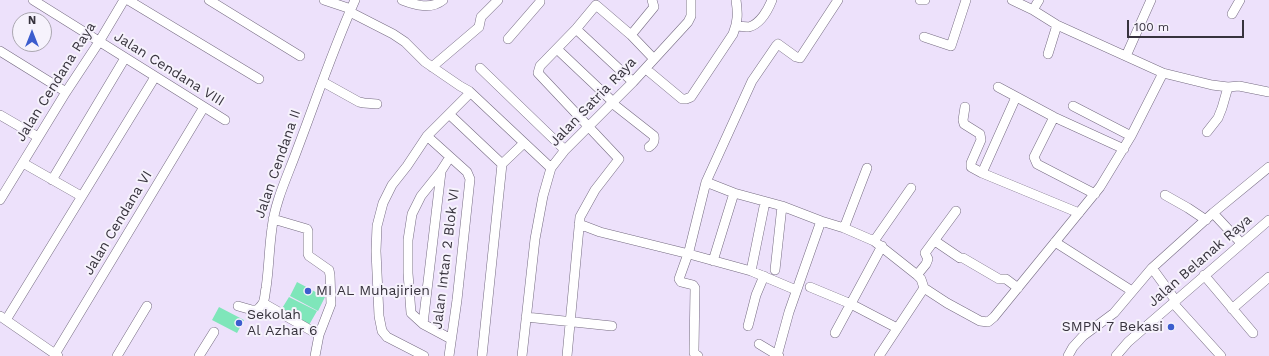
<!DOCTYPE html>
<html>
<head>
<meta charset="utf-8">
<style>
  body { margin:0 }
  #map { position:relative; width:1269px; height:356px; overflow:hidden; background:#ede1fb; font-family:"Work Sans",sans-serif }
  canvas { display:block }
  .north { position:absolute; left:12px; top:12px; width:40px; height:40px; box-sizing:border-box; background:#f6f2fc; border:1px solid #aaa6b0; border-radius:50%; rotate:0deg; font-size:11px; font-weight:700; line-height:16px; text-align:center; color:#37333d }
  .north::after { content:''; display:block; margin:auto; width:14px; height:18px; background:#3c5dce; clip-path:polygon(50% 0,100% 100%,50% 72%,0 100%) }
  .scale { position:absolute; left:1127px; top:20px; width:117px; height:18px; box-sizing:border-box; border:2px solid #37333d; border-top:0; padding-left:5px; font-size:12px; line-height:14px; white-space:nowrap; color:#37333d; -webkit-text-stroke:3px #f6f2fc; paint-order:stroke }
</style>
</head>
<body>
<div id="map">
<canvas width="1269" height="356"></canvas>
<div class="north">N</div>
<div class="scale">100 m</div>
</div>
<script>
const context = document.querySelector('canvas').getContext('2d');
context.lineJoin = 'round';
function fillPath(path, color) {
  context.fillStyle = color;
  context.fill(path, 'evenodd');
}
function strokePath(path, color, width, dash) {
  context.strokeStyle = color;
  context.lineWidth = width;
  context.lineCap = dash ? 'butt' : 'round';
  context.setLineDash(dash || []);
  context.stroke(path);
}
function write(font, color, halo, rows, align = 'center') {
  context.font = font + ' "Work Sans",sans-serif';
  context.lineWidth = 4;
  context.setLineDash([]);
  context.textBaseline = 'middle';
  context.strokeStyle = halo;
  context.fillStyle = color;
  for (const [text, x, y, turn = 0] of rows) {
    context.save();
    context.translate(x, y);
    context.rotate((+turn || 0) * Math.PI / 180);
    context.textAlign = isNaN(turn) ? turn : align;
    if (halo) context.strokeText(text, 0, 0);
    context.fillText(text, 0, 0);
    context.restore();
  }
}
fillPath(new Path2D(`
  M297 282 325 297 318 311 290 296Z
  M289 297 317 311 309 325 281 310Z
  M219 307 244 320 237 333 212 320Z`), '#7fe6ba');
const minor = new Path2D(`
  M33 0 225 120
  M128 0 259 79
  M209 0 300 56
  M324 0 351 9
  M402 0C415 5 431 10 443 0
  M920 0H925
  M1012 0 1033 10 1057 25 1163 73 1212 85 1228 87 1239 86 1269 92
  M1033 10 1039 0
  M350 12 393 34 405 42 425 62 460 86 469 91 551 168
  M1232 14 1240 0
  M736 26C740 26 745 27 749 27 760 24 768 10 772 0
  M576 29 633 82
  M631 35 654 7 652 0
  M924 37 951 46 966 0
  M508 39 540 2V0
  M557 49 611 100 612 103 654 136C655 142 653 144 649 147
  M0 51 66 92
  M1048 54 1057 25
  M1126 56 1151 0
  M432 67 479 27 481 17 498 0
  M480 68 565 150
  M646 69 682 99H686L691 97 733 34C738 22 738 13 736 0
  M323 82 359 102 364 103 377 104
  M998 87 1054 117 1124 149
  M1073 106 1131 136
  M965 107 963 120 964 124 980 134 981 140 971 163V167L982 173 1079 213
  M449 114 502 164 482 356
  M0 115 38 137
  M1054 117 1034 157 1037 164 1095 194
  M1207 132 1218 118 1222 108 1228 87
  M427 136 467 172 470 179 457 300 449 356
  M450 157 441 171 421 196 412 214 408 240V273L411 313 423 324 451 339
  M23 163 81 196
  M502 164 524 143
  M982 173 1016 97
  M52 180 125 58
  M706 182 734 193 782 206 821 221
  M1165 195 1188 208 1206 220
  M0 200 66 92 99 42 124 0
  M1213 213 1241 243
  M273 219 307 229 308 231V254L309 256 329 270 330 275 331 304 319 335
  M579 224 600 232 689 254 751 271 796 290
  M844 228 874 241 917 275 921 279 924 288 947 303 980 321 988 322 994 317 1100 187 1131 136 1163 73
  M874 241 911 188
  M935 241 960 258H963L999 279H1006L1018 288
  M1055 242 1132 291
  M713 261 734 193
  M1152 268 1176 301
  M775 270 782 206
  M751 271 765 202
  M917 275 926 264 928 259 925 253 956 211
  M1204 275 1253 333
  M810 287 851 304 897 328
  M263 303 319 335 315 356
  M1173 303 1221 356
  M238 306 252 310H257C259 308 262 305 263 303 265 299 265 292 266 288 269 268 269 248 272 228 275 201 288 175 297 150 316 100 333 49 355 0
  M1232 309 1269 277
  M0 316 58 356
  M526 317 612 326
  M6 320 155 77
  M423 324 441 172
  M748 326 756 295 764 276
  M835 333 882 246
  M759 344 779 356
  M55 354 204 107
  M117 356 147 306
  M199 356 214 332
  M424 356 387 337 382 331 379 316 376 251 377 226 383 203 392 185 407 166 427 136 470 93
  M522 356 535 239 543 196 551 168 565 150 633 82 688 22 691 16V0
  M567 356 580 217 595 190 619 159 538 73 540 66 576 29 596 5 631 35 654 59
  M698 356 694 353V350L695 288 693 285 681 282 679 279 689 251 706 182 752 81 776 46 778 44 796 57 800 58 838 0
  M777 356 789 312 821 221 844 228 867 168
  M879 356 924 288
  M1068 356 1073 347 1083 336 1114 313 1152 268 1213 213 1269 167
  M1116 356 1128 342 1269 220`);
strokePath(minor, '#756b81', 10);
strokePath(minor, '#fff', 9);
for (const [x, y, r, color] of [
  [308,291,4,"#3c5dce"],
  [239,323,4,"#3c5dce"],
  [1171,327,4,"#3c5dce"]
]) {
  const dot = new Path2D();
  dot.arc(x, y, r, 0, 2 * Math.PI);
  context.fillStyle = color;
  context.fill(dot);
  strokePath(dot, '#f6f2fc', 1.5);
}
write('14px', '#37333d', '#f6f2fc', [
  ["Jalan Cendana VIII",169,69,32],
  ["Jalan Cendana Raya",56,82,-58],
  ["Jalan Satria Raya",593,102,-46],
  ["Jalan Cendana II",278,164,-71],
  ["Jalan Cendana VI",118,223,-59],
  ["Jalan Intan 2 Blok VI",446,259,-83],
  ["Jalan Belanak Raya",1200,261,-41]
]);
write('14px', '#37333d', '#f6f2fc', [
  ["MI AL Muhajirien",316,291],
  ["Sekolah",247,315],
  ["Al Azhar 6",247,331],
  ["SMPN 7 Bekasi",1163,327,"right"]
], 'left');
</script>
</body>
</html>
